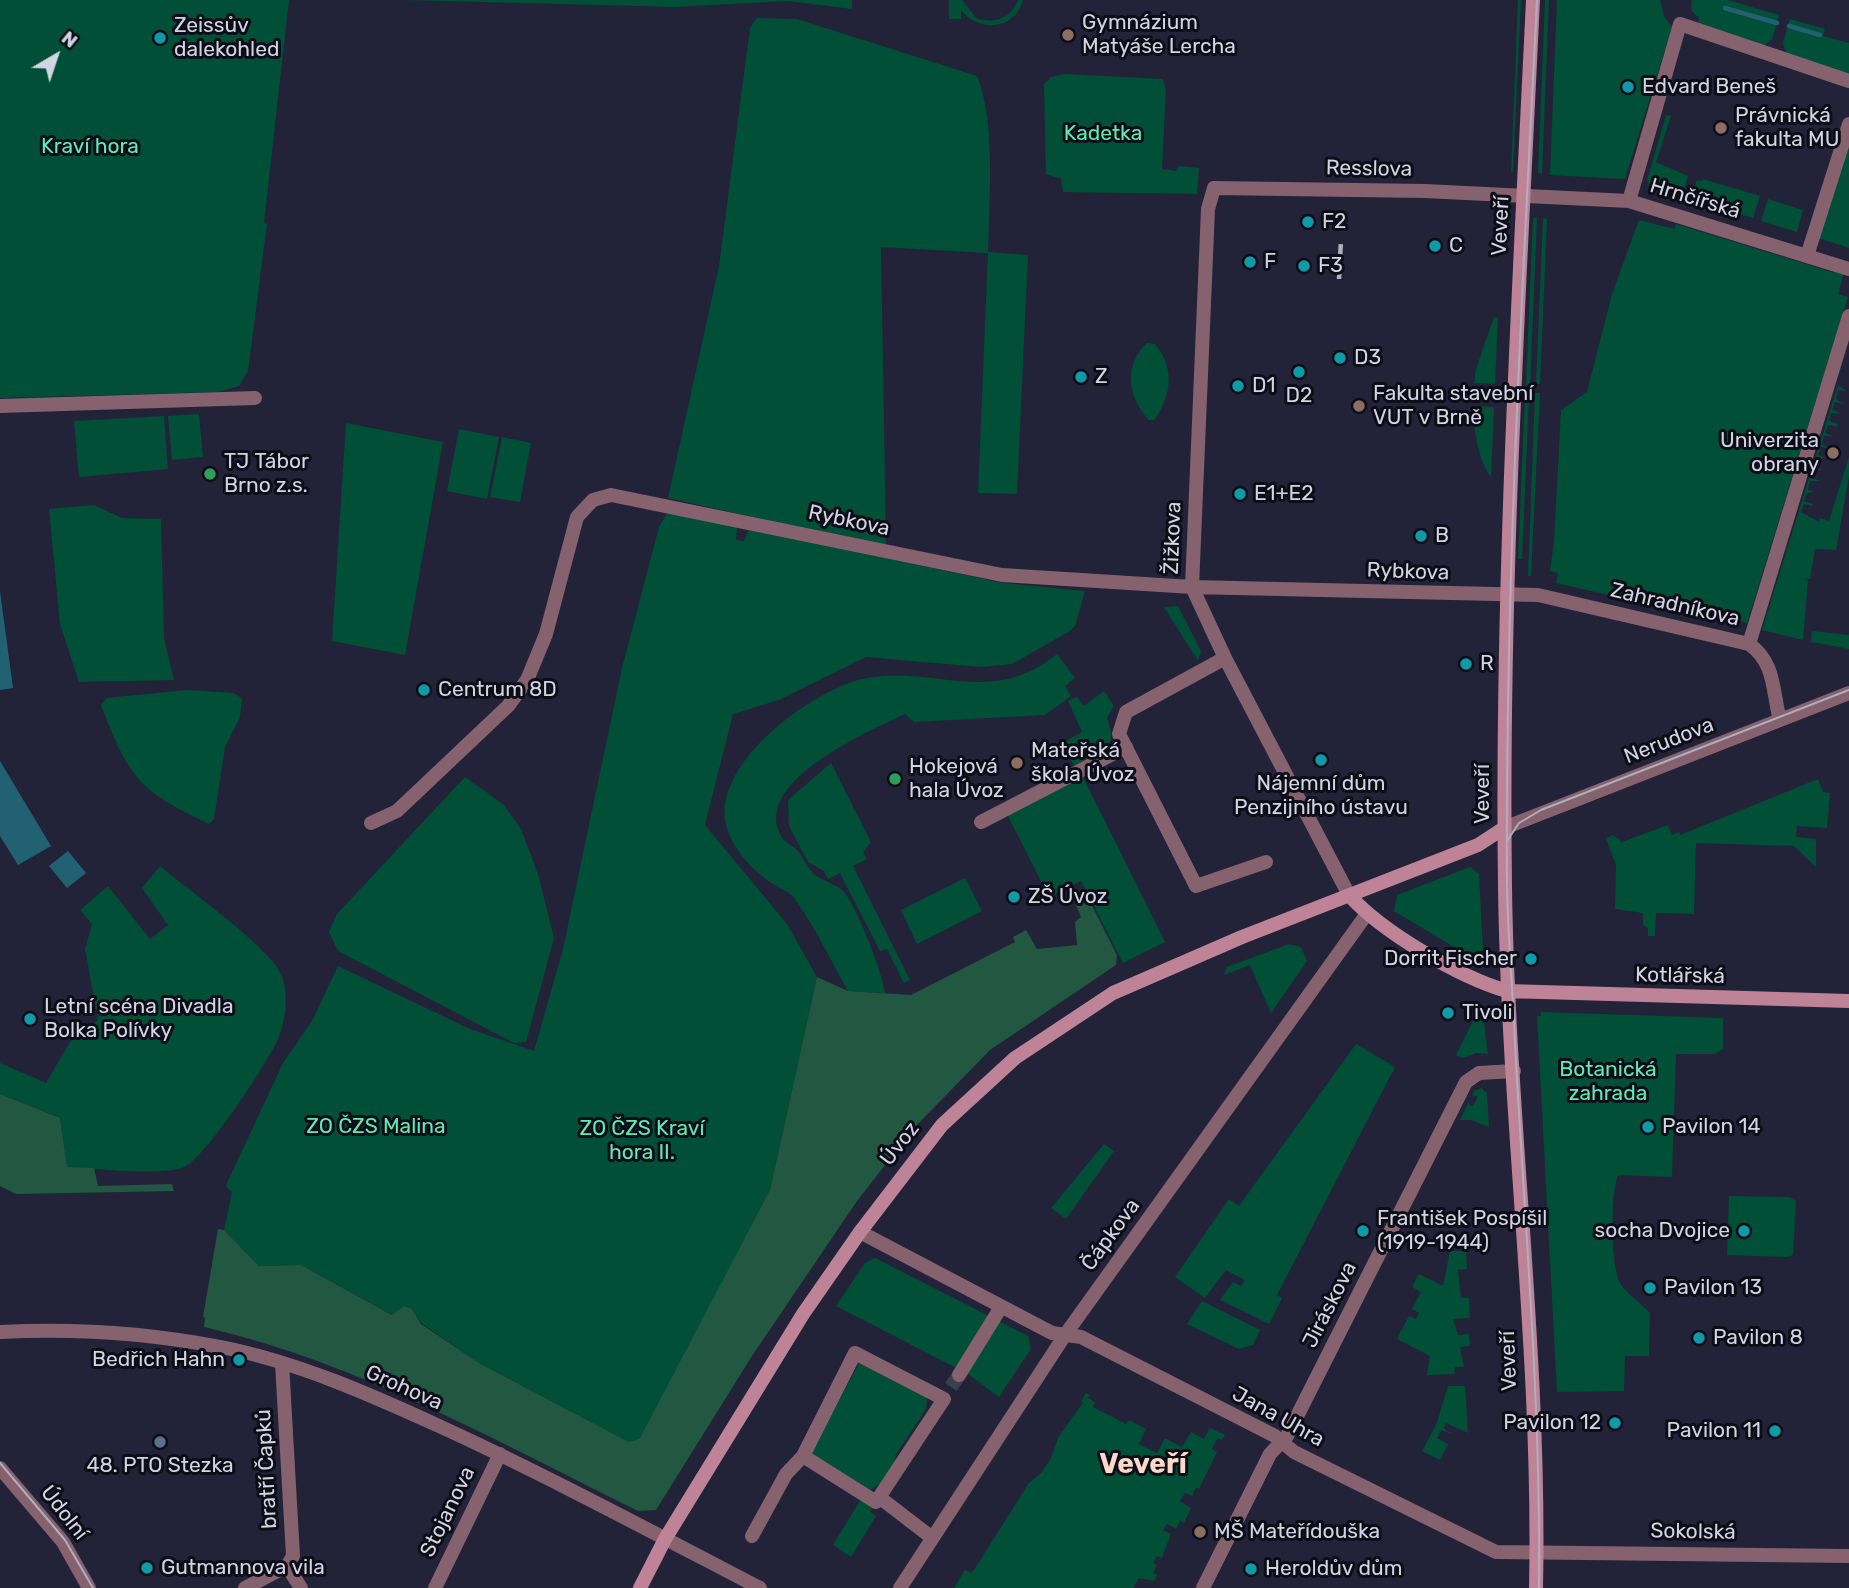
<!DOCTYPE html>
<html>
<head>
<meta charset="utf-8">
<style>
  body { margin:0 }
  #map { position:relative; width:1849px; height:1588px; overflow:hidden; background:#222338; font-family:Rubik,sans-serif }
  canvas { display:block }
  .north { position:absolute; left:21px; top:21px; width:70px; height:70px; -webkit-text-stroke:5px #0d0d17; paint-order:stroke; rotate:39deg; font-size:19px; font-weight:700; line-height:28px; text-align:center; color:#d3d4e3 }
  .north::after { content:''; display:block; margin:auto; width:24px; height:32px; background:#d3d4e3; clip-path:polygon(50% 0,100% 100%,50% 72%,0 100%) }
</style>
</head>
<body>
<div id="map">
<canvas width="1849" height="1588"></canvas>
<div class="north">N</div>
</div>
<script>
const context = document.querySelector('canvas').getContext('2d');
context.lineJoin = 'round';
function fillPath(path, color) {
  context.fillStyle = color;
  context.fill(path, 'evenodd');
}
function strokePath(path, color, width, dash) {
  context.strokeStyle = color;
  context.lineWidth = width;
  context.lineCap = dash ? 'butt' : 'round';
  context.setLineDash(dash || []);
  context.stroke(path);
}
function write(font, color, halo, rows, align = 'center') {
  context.font = font + ' Rubik,sans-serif';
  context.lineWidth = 6;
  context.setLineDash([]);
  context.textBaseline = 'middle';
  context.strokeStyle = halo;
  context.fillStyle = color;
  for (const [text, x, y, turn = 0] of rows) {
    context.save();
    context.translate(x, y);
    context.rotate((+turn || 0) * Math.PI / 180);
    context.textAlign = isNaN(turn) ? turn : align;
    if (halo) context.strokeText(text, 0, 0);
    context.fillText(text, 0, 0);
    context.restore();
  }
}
fillPath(new Path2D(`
  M0 0H289L264 223 267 224 248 371 239 386 218 392 0 398Z
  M405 0H852V9L788 1 674 7Z
  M949 0H962L976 18C994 24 1011 19 1018 0H1023C1015 30 979 33 961 10V19H949Z
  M1518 0H1521L1513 172H1511Z
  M1545 0H1549L1542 174 1538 173Z
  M1557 0H1660L1664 16 1672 27 1625 179 1550 175Z
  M1692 0H1728L1779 15 1772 39 1764 46 1726 36 1698 23 1699 18 1691 10Z
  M757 18 797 19 977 76C996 121 989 202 988 252L1028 255 1017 494 978 493 988 253 881 247 886 543 883 546 668 498 719 266 750 28Z
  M1790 19 1825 29 1823 36 1849 43V75L1787 55 1783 43Z
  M1065 74 1163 79 1166 91 1162 169 1176 171 1179 166 1199 168 1197 194 1063 192 1061 179 1046 174 1044 84 1051 77Z
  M1666 115 1671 116 1656 162 1688 176 1682 196 1650 186 1647 180Z
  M1849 140V248L1818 238Z
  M1703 179 1760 196 1753 218 1691 199 1697 180 1702 181Z
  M1768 199 1803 210 1797 232 1761 221Z
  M1533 218H1537L1530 386H1526Z
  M1543 218 1547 219 1540 384H1536Z
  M1639 220 1674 229 1676 224 1832 272 1844 273 1838 294 1848 297 1747 623 1725 617 1723 621 1556 583 1558 573 1550 571 1554 541 1561 410 1587 392 1612 294Z
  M1494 317 1498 318 1495 384 1474 383 1476 369Z
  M1147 343 1155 344C1175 367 1172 396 1154 420H1149C1128 398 1123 365 1147 343Z
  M1838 385 1846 391 1838 390 1836 399 1844 404 1835 402 1832 410 1841 413H1831L1829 421 1838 424 1837 427 1828 425 1825 433 1834 436H1824L1822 444 1830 449 1821 447 1818 455 1827 458H1817L1815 467 1824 470H1814L1811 478 1820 481H1810L1808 490 1816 492 1807 493 1804 501 1813 504 1812 506 1804 504 1801 512 1819 522 1820 518 1829 521 1849 457V476L1836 550 1815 549 1810 579H1804L1808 581 1803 640 1762 630Z
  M1535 393H1540L1531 576H1528Z
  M1525 396H1529L1522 559H1518Z
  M1473 406 1494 407 1491 477C1478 460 1473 427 1473 406Z
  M199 414 203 457 172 460 168 416Z
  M164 416 168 469 79 477 74 421Z
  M346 423 443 442 405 655 332 641Z
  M459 429 499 437 487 499 447 491Z
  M502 437 531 443 520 502 490 497Z
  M94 505 122 518 161 519 164 638 174 680 79 682 60 624 49 509Z
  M668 511 737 526 736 540 744 541 749 529 1003 583 1085 591 1075 626 1070 631 1012 664 981 667 866 657 779 700 733 714 705 825 787 924 817 977 770 1190 646 1431 640 1438 629 1442 479 1363 421 1323 412 1309 404 1306 393 1315 301 1265 259 1266 224 1230 232 1192 226 1186 227 1183 283 1063 312 1021 338 966 470 1029 534 1051 563 949 622 668 659 527Z
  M1178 606 1201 651 1198 661 1164 607Z
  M1812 631 1849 635V649L1811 642Z
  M1057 654 1075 678 1065 686 1071 696 1045 715 914 722 905 714C870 731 754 780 780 834 784 842 789 844 795 848 802 854 806 867 814 874 822 880 834 884 842 890 854 899 884 976 885 993L848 991C831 961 815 927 795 899 789 891 780 889 773 884 753 871 734 851 727 828 708 766 811 691 862 679 932 663 990 709 1057 654Z
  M187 690 234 693 242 699 240 717 225 747 214 819 209 824C138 790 129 778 101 705L107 698Z
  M1104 691 1114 706 1107 718C1120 752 1100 754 1074 766L1062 743 1082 732 1068 701 1077 697 1084 706Z
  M831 763 871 842 863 852 867 859 853 866 910 980 904 983 887 949 880 951 840 873 828 879 824 871 808 862 789 826 788 800Z
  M465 777 504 805 521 829 538 874 554 938 526 1042 514 1043 338 951 329 932 337 914Z
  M1083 777 1165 942 1123 963 1081 881 1049 897 1007 814Z
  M1818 779 1823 792 1830 793 1827 828 1797 826 1796 837 1816 839V867L1794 846 1696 843 1694 914 1656 913 1655 936H1648V928L1643 925V913L1615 909 1616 865 1606 838 1613 835 1622 842 1668 825 1672 835 1679 832 1680 835Z
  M160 866C187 889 266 945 280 972 290 992 286 1019 278 1039 268 1062 204 1160 184 1167 159 1177 96 1168 67 1167L60 1118 0 1094V1063L46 1083 70 1042 98 1020 85 949 92 924 80 910 108 886 150 939 168 925 142 888Z
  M1470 867 1479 874 1483 951 1474 959 1394 911 1397 895Z
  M965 878 982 911 917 944 901 910Z
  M1289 944 1301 947 1307 961 1271 1013 1250 965 1224 975 1227 967Z
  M1541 1012 1723 1018V1049L1715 1054H1676L1672 1177 1618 1175C1610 1195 1611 1261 1619 1281 1624 1292 1642 1304 1650 1313L1649 1356H1625L1624 1391 1557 1392 1537 1016H1541Z
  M1477 1013 1483 1016 1488 1054 1476 1053 1462 1058 1456 1055Z
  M1356 1044 1395 1067 1277 1295 1282 1298 1269 1324 1220 1300 1233 1282 1241 1286 1245 1280 1226 1270 1205 1298 1175 1277 1229 1199 1239 1206Z
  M1481 1088 1487 1093 1489 1127 1471 1120H1460L1470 1099 1469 1105 1473 1106 1478 1097 1472 1095 1474 1091Z
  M1104 1144 1114 1151 1066 1219 1051 1208Z
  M1729 1196 1790 1197 1796 1201 1793 1255 1787 1257 1727 1255Z
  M1450 1251H1466L1467 1269 1458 1270 1461 1298H1469L1470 1318 1453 1319 1458 1335 1469 1334 1470 1346 1460 1347 1464 1367H1454L1455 1374 1427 1375 1430 1356 1397 1339 1409 1316 1416 1319 1419 1313 1412 1309 1421 1292 1412 1287 1419 1274 1443 1286Z
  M875 1258 1028 1336 1031 1349 999 1397 968 1374 836 1306 865 1263Z
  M1202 1301 1260 1330 1253 1345 1239 1349 1187 1324Z
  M860 1362 924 1394 927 1399 926 1409 895 1456 896 1463 885 1481 870 1490 815 1457 812 1450Z
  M1448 1386H1465L1468 1433 1446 1423 1444 1429 1453 1434 1441 1430 1437 1438 1448 1444 1440 1460 1422 1451 1436 1425Z
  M1086 1393 1090 1395 1088 1398 1095 1402 1093 1407 1126 1424 1129 1420 1146 1429 1139 1444 1157 1453 1165 1438 1182 1447 1191 1432 1204 1439 1210 1428 1225 1435 1222 1440 1218 1438 1212 1449 1217 1452 1199 1489 1196 1488 1192 1496 1185 1493 1180 1501 1191 1508 1184 1523 1180 1521 1176 1529 1167 1524 1163 1530 1171 1534 1162 1558 1157 1556 1153 1563 1157 1565 1153 1573 1157 1575 1154 1581 1139 1578 1133 1588H954L965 1570 972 1573 1029 1483 1041 1473 1051 1458 1059 1436 1083 1403 1081 1401Z
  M861 1499 873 1507 870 1512 876 1516 851 1557 833 1545Z`), '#004f36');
fillPath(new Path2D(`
  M1084 890 1117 955 1116 965 990 1050 915 1127 857 1201 752 1356 656 1510 638 1511C496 1441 359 1363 204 1327L205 1318 203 1317 218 1229 224 1230 259 1266 301 1265 392 1315 404 1306 412 1309 421 1324 479 1363 629 1442 640 1438 770 1190 817 977 848 991 911 995 1015 942 1013 937 1026 930 1037 949 1077 945 1075 922 1081 917 1072 896Z
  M0 1094 60 1118 67 1167 94 1168 98 1186 172 1184 174 1191 16 1194 0 1186Z`), '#225741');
fillPath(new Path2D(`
  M0 591 13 688 0 690Z
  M0 761 51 846 18 865 0 836Z
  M68 851 86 873 67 888 49 866Z`), '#226171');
strokePath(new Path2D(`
  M1725 8 1777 23
  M1789 26 1820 35`), '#226171', 4.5);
strokePath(new Path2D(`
  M951 1387 959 1375`), '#3d3e52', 14, [14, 7]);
strokePath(new Path2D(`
  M1629 201 1680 24 1849 81
  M1807 256 1849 124
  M0 406 255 398
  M1749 644 1849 316
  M1225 658 1126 712 1119 734 1196 886 1266 862
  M981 822 1126 747
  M371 823 397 811 508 706 527 680 546 634 577 517 593 500 611 495 1002 575 1192 587 1538 595 1749 644C1776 663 1772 691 1780 720
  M1504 828 1849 693
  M1349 895 1225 658 1192 587 1208 209 1214 188 1425 191 1629 201 1849 269
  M860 1232 1052 1333 1081 1337 1275 1436 1294 1452 1496 1552 1849 1556
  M0 1332C74 1328 148 1333 221 1347 297 1362 369 1394 439 1426 548 1476 654 1533 760 1588
  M959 1375 1001 1307
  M879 1497 931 1537
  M752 1536 786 1474 803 1456 855 1353 944 1399 876 1502 803 1456
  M287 1566 301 1588
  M245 1588 287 1566 293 1556 282 1363
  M435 1588 500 1454
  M900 1588 1065 1335 1366 915
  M1203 1588 1270 1454 1287 1436 1466 1082 1479 1073 1514 1071`), '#86616e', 14);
strokePath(new Path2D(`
  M0 1468 63 1542 89 1588`), '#86616e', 14);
strokePath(new Path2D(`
  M1533 0C1519 295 1501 590 1505 886 1508 1120 1541 1354 1536 1588
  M1349 895C1382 932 1459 977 1507 991L1849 1001
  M640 1588 665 1539 803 1314 860 1232 942 1125 1015 1058 1113 993 1242 937 1478 845 1504 828`), '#be8397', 14);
strokePath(new Path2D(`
  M1537 0C1522 295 1505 590 1507 886 1508 939 1513 992 1515 1045 1525 1226 1541 1407 1539 1588
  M1507 841 1519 823 1541 810 1849 690
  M0 1463 65 1540 93 1588`), '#aeafbf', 2);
strokePath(new Path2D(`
  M1339 279 1341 240`), '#aeafbf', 4.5, [14, 7]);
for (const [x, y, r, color] of [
  [1068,35,7,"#8d6e63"],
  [160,38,7,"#0f9aa8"],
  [1628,87,7,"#0f9aa8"],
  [1721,128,7,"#8d6e63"],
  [1308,222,7,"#0f9aa8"],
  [1435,246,7,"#0f9aa8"],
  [1250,262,7,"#0f9aa8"],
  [1304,266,7,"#0f9aa8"],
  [1340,358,7,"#0f9aa8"],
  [1299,372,7,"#0f9aa8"],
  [1081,377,7,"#0f9aa8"],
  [1238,386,7,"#0f9aa8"],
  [1359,406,7,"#8d6e63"],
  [1833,453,7,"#8d6e63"],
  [210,474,7,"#2e9e5b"],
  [1240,494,7,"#0f9aa8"],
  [1421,536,7,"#0f9aa8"],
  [1466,664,7,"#0f9aa8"],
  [424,690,7,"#0f9aa8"],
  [1321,760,7,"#0f9aa8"],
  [1017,763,7,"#8d6e63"],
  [895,779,7,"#2e9e5b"],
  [1014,897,7,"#0f9aa8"],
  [1531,959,7,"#0f9aa8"],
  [1448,1013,7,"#0f9aa8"],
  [30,1019,7,"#0f9aa8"],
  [1648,1127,7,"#0f9aa8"],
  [1363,1231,7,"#0f9aa8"],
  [1744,1231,7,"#0f9aa8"],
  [1650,1288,7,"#0f9aa8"],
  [1699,1338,7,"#0f9aa8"],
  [239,1360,7,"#0f9aa8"],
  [1615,1423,7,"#0f9aa8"],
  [1775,1431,7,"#0f9aa8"],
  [160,1442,7,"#5c6f8a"],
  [1200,1532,7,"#8d6e63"],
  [147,1568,7,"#0f9aa8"],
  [1251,1569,7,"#0f9aa8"]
]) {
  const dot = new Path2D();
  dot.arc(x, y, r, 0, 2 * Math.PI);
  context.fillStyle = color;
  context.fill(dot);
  strokePath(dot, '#0d0d17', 2.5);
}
write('21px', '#d3d4e3', '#0d0d17', [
  ["Gymnázium",1082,23],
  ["Matyáše Lercha",1082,47],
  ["Zeissův",174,26],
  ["dalekohled",174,50],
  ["Edvard Beneš",1642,87],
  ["Právnická",1735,116],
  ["fakulta MU",1735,140],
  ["F2",1322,222],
  ["C",1449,246],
  ["F",1264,262],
  ["F3",1318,266],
  ["D3",1354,358],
  ["Z",1095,377],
  ["D1",1252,386],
  ["Fakulta stavební",1373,394],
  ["VUT v Brně",1373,418],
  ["D2",1299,396,"center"],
  ["Univerzita",1819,441,"right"],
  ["obrany",1819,465,"right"],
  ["TJ Tábor",224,462],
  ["Brno z.s.",224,486],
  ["E1+E2",1254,494],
  ["B",1435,536],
  ["R",1480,664],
  ["Centrum 8D",438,690],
  ["Mateřská",1031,751],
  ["škola Úvoz",1031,775],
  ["Hokejová",909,767],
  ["hala Úvoz",909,791],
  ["Nájemní dům",1321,784,"center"],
  ["Penzijního ústavu",1321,808,"center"],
  ["ZŠ Úvoz",1028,897],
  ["Dorrit Fischer",1517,959,"right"],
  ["Letní scéna Divadla",44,1007],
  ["Bolka Polívky",44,1031],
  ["Tivoli",1462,1013],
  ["Pavilon 14",1662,1127],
  ["František Pospíšil",1377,1219],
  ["(1919-1944)",1377,1243],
  ["socha Dvojice",1730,1231,"right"],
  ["Pavilon 13",1664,1288],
  ["Pavilon 8",1713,1338],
  ["Bedřich Hahn",225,1360,"right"],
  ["Pavilon 12",1601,1423,"right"],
  ["Pavilon 11",1761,1431,"right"],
  ["48. PTO Stezka",160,1466,"center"],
  ["MŠ Mateřídouška",1214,1532],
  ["Gutmannova vila",161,1568],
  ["Heroldův dům",1265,1569]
], 'left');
write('21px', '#62eab3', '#0d0d17', [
  ["Kadetka",1103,134],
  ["Kraví hora",90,147],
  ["Botanická",1608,1070],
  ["zahrada",1608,1094],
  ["ZO ČZS Malina",376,1127],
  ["ZO ČZS Kraví",642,1129],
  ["hora II.",642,1153]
]);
write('21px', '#d3d4e3', '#0d0d17', [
  ["Resslova",1369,169,1],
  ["Hrnčířská",1695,199,17],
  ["Veveří",1501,226,-87],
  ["Rybkova",849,521,12],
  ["Žižkova",1173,538,-88],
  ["Rybkova",1408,572,2],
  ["Zahradníkova",1675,605,13],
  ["Nerudova",1669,741,-21],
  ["Veveří",1483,794,-90],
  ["Kotlářská",1680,976,1],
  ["Úvoz",900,1144,-52],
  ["Čápkova",1111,1235,-54],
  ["Jiráskova",1330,1305,-63],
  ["Veveří",1509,1361,-92],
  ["Grohova",404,1388,24],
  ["Jana Uhra",1278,1417,29],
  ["bratří Čapků",267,1469,-93],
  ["Stojanova",448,1512,-64],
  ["Údolní",64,1513,52],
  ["Sokolská",1693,1532,1]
]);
write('bold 28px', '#f8d9ca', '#0d0d17', [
  ["Veveří",1143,1465]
]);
</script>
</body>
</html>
